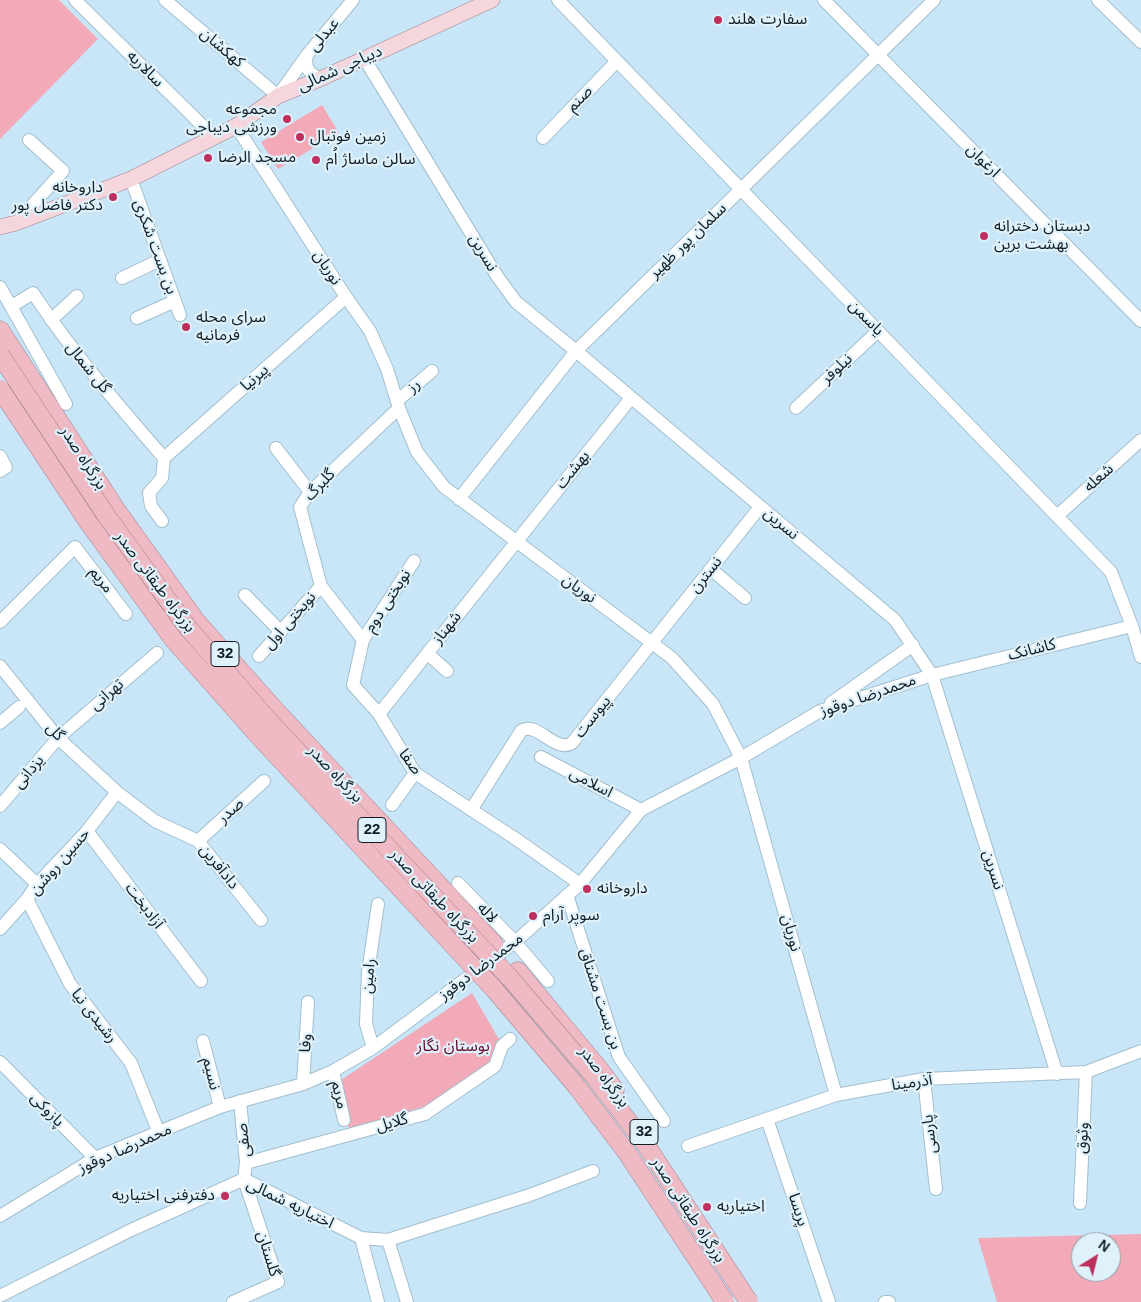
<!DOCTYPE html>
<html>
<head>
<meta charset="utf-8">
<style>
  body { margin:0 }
  #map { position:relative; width:1141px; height:1302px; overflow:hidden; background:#c8e6f7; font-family:Arial,sans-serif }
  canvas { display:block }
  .north { position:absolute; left:1071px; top:1232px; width:50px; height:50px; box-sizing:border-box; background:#dff1fb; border:1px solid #8d9ca5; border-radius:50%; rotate:36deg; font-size:14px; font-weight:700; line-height:20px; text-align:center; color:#121d23 }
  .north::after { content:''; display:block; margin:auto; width:18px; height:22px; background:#be2f5e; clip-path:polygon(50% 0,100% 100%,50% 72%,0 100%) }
</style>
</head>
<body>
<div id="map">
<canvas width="1141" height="1302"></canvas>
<div class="north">N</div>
</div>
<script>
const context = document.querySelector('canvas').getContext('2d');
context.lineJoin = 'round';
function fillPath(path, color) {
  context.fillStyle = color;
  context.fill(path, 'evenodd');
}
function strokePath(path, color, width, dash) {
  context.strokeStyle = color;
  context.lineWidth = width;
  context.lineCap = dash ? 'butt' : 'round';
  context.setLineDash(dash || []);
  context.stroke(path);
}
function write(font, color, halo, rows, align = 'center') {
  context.font = font + ' Arial,"Noto Sans Arabic",sans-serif';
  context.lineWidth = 4.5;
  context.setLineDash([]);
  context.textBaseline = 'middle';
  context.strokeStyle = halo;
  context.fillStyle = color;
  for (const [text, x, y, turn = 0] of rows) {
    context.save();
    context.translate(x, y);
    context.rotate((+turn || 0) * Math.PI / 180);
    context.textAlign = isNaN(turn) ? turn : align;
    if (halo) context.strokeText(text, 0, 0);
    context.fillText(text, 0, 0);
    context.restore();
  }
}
fillPath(new Path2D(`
  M0 0H59L98 39 0 139Z
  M322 105 339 133 278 169 261 142Z
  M472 993 500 1041 493 1063 426 1106 349 1129 338 1082Z
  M1141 1234V1302H997L978 1238ZM1081 1242H1111V1272H1081Z`), '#f2a9b8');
const minor = new Path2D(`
  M75 0 214 137
  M165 0 278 96 307 55 353 0
  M558 0 1111 572 1132 626 1141 657
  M824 0 1141 321
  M1098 0 1141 42
  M307 55C304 68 309 73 320 79
  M364 58 497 276 516 302 576 351 895 620 932 675 1057 1074
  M236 126 346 297 370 331 387 369 399 408 417 452 444 487 672 658 713 704 741 758 836 1095
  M543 138 617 61
  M131 179 180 315
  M16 223 63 171 29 140
  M122 278 160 260
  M0 287 66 404
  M12 306 33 293C72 352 118 405 164 458
  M137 318 175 301
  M51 320 77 296
  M397 401 432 371
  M796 408 878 331
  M276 448 310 492
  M0 456 6 467 0 471
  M164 458 346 297
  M459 499 576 351 934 0
  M1057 516 1141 440
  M162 521 151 506 149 493 162 478 164 458
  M414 561 363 640 353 685 379 714 415 773 516 839 580 884
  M711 569 745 598
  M245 595 281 632
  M0 622 75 547 126 614
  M363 640 321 586 300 507 310 492 399 408
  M428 654 447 671
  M259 656 321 586
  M0 666 58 738 117 792 155 821 198 841 261 920
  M831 703 913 645
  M379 714 631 398
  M0 723 19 707
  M541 757 641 810
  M392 805 415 773
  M0 806 58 738 157 653
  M471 810 521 731C537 720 555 754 572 743L760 507
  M87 831 201 981
  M198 841 264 781
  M0 849 37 884
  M458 883 515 942 548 981
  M567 895 619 1057 664 1121
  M27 899 70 984 131 1063 159 1133
  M0 929 27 899 37 884 87 831 117 792
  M203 1041 220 1107
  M373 1048 366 1024 368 972 378 904
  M0 1062 95 1158
  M333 1071 344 1120
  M924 1079 936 1189
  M303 1084 308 1002
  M767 1119 829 1302
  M688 1146 836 1095 924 1079 1086 1072 1141 1051
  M246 1163 425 1114 495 1066 502 1046 510 1039
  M244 1179 361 1238 388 1240 530 1195 593 1171
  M1080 1203 1086 1072
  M0 1216 95 1158 220 1107 303 1084 333 1071 373 1048 515 942 580 884 641 810 741 758 820 711 932 675 1132 626
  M361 1238 378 1302
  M388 1240 407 1302
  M0 1296 129 1231 244 1179
  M233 1302 278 1282 244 1179 246 1163 240 1101
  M885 1302H889`);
const major = new Path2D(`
  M0 227 16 223 131 179 236 126 278 96 320 79 492 0`);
const highway = new Path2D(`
  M0 330 115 508 196 621 277 712 494 944
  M518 971 600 1070 615 1090`);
strokePath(minor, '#a2bfcf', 14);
strokePath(major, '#a2838c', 16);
strokePath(highway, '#a2838c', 19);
strokePath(minor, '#fff', 12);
strokePath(major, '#f5d6dc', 15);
strokePath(highway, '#efbac4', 18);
const highwayBridge = new Path2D(`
  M0 355 108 518 189 629 269 721 510 978 593 1075 644 1142 749 1302
  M0 389 88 522 173 639 255 732 494 989 578 1088 627 1153 725 1302`);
strokePath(highwayBridge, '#a2838c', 19, []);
strokePath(highwayBridge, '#efbac4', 18);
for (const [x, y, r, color] of [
  [718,20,5,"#be2f5e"],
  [287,119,5,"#be2f5e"],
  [300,137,5,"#be2f5e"],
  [208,158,5,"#be2f5e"],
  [316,160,5,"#be2f5e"],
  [113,197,5,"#be2f5e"],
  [984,236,5,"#be2f5e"],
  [186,327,5,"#be2f5e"],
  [587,889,5,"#be2f5e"],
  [533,916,5,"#be2f5e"],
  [225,1196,5,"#be2f5e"],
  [707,1207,5,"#be2f5e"]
]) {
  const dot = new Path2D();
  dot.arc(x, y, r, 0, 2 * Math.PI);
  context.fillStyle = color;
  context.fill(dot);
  strokePath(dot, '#dff1fb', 2);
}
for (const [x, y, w] of [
  [225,654,28],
  [372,830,28],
  [644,1132,28]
]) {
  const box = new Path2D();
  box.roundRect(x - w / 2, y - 12.5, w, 25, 4);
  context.fillStyle = '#dff1fb';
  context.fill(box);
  strokePath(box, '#121d23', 1);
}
write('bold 15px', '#121d23', null, [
  ["32",225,654],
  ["22",372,830],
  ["32",644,1132]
]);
write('16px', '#121d23', '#dff1fb', [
  ["سفارت هلند",728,20],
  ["مجموعه",277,110,"right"],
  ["ورزشی دیباجی",277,128,"right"],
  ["زمین فوتبال",310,137],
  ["مسجد الرضا",218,158],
  ["سالن ماساژ اُم",326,160],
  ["داروخانه",103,188,"right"],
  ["دکتر فاضل پور",103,206,"right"],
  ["دبستان دخترانه",994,227],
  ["بهشت برین",994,245],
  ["سرای محله",196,318],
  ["فرمانیه",196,336],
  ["داروخانه",597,889],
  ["سوپر آرام",543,916],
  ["دفترفنی اختیاریه",215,1196,"right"],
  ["اختیاریه",717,1207]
], 'left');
write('16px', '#121d23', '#dff1fb', [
  ["عبدلی",324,35,-50],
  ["کهکشان",222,48,40],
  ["سالاریه",145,69,45],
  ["دیباجی شمالی",340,69,-24],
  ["صنم",580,99,-46],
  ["ارغوان",983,161,45],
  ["سلمان پور ظهیر",688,241,-44],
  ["بن بست شکرى",155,247,70],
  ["نسرین",483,253,59],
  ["نوریان",327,268,57],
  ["یاسمن",866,318,46],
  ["گل شمال",88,368,51],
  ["نیلوفر",837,369,-43],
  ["پیرنیا",255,378,-42],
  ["رز",414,386,-40],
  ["بزرگراه صدر",83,458,57],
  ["بهشت",573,470,-51],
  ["شعله",1099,478,-42],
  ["گلبرگ",320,485,-47],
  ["نسرین",781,524,40],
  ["نسترن",706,575,-51],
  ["مریم",101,580,52],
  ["بزرگراه طبقاتی صدر",155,582,53],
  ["نوریان",579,589,36],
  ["نوبختی دوم",388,601,-57],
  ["نوبختی اول",290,621,-49],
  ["شهناز",447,628,-52],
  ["کاشانک",1032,650,-14],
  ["تهرانی",107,695,-41],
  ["محمدرضا دوقوز",868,696,-19],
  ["پیوست",593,717,-52],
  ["گل",55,732,48],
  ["صفا",410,762,53],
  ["یزدانی",29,772,-50],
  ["بزرگراه صدر",335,774,47],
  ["اسلامی",591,783,28],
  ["صدر",231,811,-42],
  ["حسین روشن",60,862,-49],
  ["دادآفرین",219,867,51],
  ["نسرین",993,870,73],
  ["بزرگراه طبقاتی صدر",434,896,47],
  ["آزادبخت",144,906,53],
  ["لاله",487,913,46],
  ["نوریان",791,933,75],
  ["محمدرضا دوقوز",481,967,-37],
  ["رامین",369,976,-85],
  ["بن بست مشتاق",600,999,72],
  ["رشیدی نیا",94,1016,52],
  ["وفا",306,1043,-87],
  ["نسیم",211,1074,76],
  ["بزرگراه صدر",604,1077,53],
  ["آذرمینا",912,1083,-8],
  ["مریم",339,1095,77],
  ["پازوکی",47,1110,46],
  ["گلایل",392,1123,-15],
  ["پارسی",930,1134,-96],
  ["وثوق",1083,1138,-88],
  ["صفی",244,1140,-96],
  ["محمدرضا دوقوز",125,1149,-24],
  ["اختیاریه شمالی",290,1204,26],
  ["بزرگراه طبقاتی صدر",688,1210,57],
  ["پریسا",798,1210,72],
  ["گلستان",268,1254,73]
]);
write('16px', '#620c2b', '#dff1fb', [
  ["بوستان نگار",453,1047]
]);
</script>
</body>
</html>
